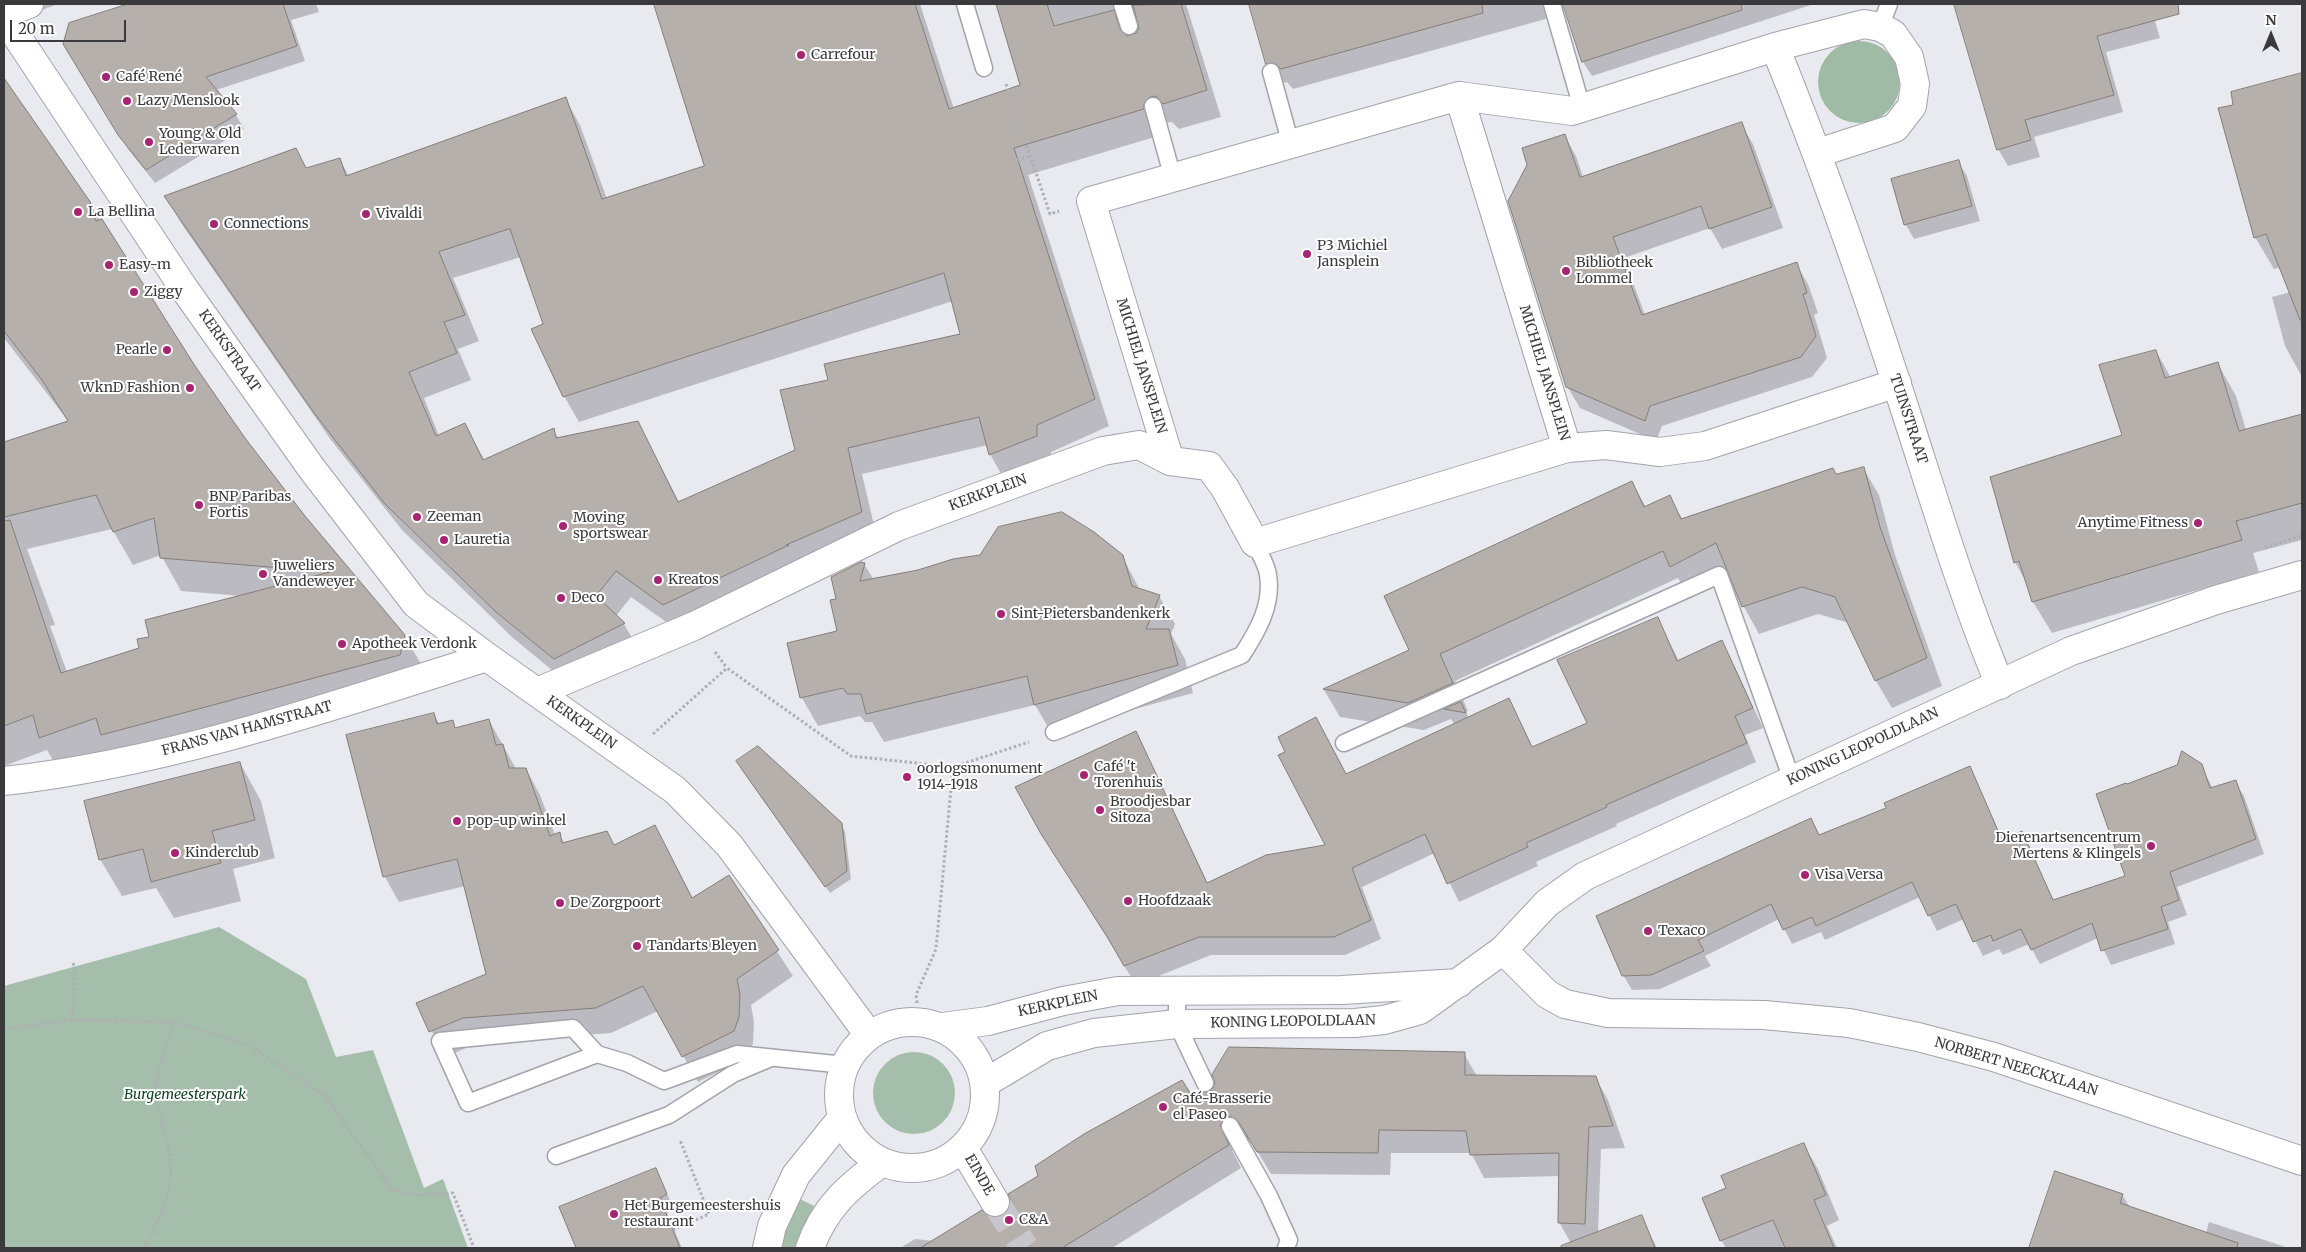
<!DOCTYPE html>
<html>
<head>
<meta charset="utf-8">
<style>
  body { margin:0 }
  #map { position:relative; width:2306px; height:1252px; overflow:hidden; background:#e9e9f0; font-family:Merriweather,serif }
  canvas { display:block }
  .frame { position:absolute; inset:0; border:5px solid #3a3a3d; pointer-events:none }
  .north { position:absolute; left:2246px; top:10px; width:50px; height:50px; -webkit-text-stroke:4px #fff; paint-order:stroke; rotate:0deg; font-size:14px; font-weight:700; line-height:20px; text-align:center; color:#3a3a3d }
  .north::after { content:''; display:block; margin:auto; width:18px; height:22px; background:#3a3a3d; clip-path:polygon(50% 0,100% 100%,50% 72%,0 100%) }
  .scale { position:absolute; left:10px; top:20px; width:116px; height:22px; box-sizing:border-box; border:2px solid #3a3a3d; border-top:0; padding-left:6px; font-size:15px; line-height:18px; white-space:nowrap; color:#3a3a3d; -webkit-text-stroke:4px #fff; paint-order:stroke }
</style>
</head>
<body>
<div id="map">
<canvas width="2306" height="1252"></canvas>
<div class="frame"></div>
<div class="north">N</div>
<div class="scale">20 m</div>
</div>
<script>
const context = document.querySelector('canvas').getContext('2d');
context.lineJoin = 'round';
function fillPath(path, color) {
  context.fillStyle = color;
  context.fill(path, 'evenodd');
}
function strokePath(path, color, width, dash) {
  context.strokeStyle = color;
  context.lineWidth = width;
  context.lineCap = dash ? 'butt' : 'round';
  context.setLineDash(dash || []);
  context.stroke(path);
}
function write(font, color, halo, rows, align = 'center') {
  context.font = font + ' Merriweather,serif';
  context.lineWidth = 4;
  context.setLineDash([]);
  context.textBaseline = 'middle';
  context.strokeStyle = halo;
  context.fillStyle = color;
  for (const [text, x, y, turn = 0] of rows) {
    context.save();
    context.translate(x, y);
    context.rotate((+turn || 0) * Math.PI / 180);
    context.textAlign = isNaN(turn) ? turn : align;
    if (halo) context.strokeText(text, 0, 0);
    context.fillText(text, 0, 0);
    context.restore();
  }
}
fillPath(new Path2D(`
  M219 927 306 979 336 1057 373 1050 424 1188 443 1179 468 1248H4V986Z
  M873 1093a41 41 0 1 1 82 0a41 41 0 1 1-82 0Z
  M798 1198 814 1206 794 1248H777Z`), '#a4beab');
fillPath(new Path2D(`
  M1818 82a41 41 0 1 1 82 0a41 41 0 1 1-82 0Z`), '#9fbba6');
fillPath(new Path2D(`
  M32 4H58L39 11Z
  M130 4H316L319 12 291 20 305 61 216 90 236 115 244 129 155 183 128 149 73 59 70 24Z
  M655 4H920L954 109 1022 86 999 8 1015 4H1186L1221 117 1179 129 1172 122 1165 123 1158 136 1028 175 1109 426 1051 452V462L1005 481 990 454 988 445 862 474 877 538 679 631 631 597 616 616 624 624 639 650 569 684 513 638 402 530 331 440 181 223 166 197 296 150 307 169 339 159 349 176 565 98 580 125 607 199 705 167ZM1139 20 1138 33 1133 37 1127 35 1130 23ZM521 257 544 325 564 396 579 422 953 301 962 335 829 381 796 450 679 502 637 422 559 439 553 430 485 461 465 425 439 436 424 398 471 380 458 349 479 341 453 278Z
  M1250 4H1549L1553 17 1293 89 1287 82 1279 84 1267 63Z
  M1564 4H1811V5L1592 76 1583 62Z
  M1956 4H2150L2160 38 2106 52 2123 112 2034 137 2040 157 2008 166 1998 149Z
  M2302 74V377L2285 346 2272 297 2291 292 2281 267 2274 269 2255 237 2232 93Z
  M4 79 90 204 194 366 244 439 304 516 404 635 424 669 59 771 47 750 4 766V631L11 628 8 599 4 588V496L29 485 4 444 69 422 4 338ZM112 529 133 565 161 555 181 591 242 596 150 638 141 648 67 672 50 626 55 625 27 549Z
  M1741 124 1753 144 1783 228 1722 249 1710 228 1624 258 1645 315 1796 264 1808 284 1818 313 1814 315 1827 358 1812 377 1662 426 1656 441 1580 408 1567 386 1564 135 1576 156 1583 177Z
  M1958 162 1967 176 1980 221 1914 239 1906 225 1893 180Z
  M2156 351 2171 378 2218 364 2236 396 2246 430 2302 415V540L2253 553 2259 572 2052 633 2033 602 2028 586 2015 562 2124 436Z
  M1863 468 1879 495 1895 555 1942 686 1892 708 1876 681 1849 623 1818 614 1759 634 1744 607 1729 572 1687 594 1678 578 1455 681 1468 711 1466 712 1469 718 1509 700 1533 748 1588 724 1658 619 1679 661 1722 642 1732 661 1763 728 1745 735 1756 762 1616 824 1617 826 1536 862 1538 866 1459 902 1435 853 1362 887 1381 939 1345 955H1211L1136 985 1042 833 1135 733 1208 884 1327 846 1346 775 1455 725 1451 719 1424 730 1340 717 1324 690 1411 650 1632 483 1646 507 1669 497 1683 520Z
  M1122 556 1140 590 1159 596 1175 624 1171 634 1185 659 1193 693 1051 732 1035 705 884 742 872 722H865L860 716 818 726 802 698 788 644 838 632 837 600 864 564 874 580Z
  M434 714 440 725 452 721 456 729 489 720 516 769H526L540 795 555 835 559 834 565 844 614 846 655 826 693 899 729 877 793 976 751 1005 754 1022 753 1043 748 1057 698 1082 658 1011 611 1033 478 1043 445 1057 418 1004 487 975 465 886 399 902 385 877Z
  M240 763 261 801 275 858 233 869 241 901 174 918 156 888 122 896 100 859Z
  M2201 765 2213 789 2235 782 2244 796 2264 854 2177 887 2187 915 2168 922 2175 944 2111 965 2098 938 2040 964 2029 944 2003 955 1999 949 1983 956 1964 919 1937 931 1920 897 1825 940 1821 932 1792 944 1779 919 1705 956 1711 966 1660 989 1632 990 1623 975 1811 820 1820 836 1888 809 1969 767 2003 841 2022 833 2054 901 2126 877 2127 786Z
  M741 769 841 824 845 832 851 879 830 893Z
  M1464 1054 1477 1076 1595 1077 1608 1100 1625 1148 1601 1149 1598 1233 1641 1216 1657 1248H1601L1597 1239 1572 1245 1559 1222 1560 1176 1484 1178 1471 1153H1391L1390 1175 1271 1174 1253 1144 1249 1140 1238 1139 1232 1150 1241 1168 1112 1248H900L915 1239 934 1241 987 1217 995 1219 1003 1217 1196 1105Z
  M1803 1144 1818 1169 1839 1220 1827 1226 1837 1248H1786L1785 1246 1778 1248H1726L1721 1240 1728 1189Z
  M656 1170 674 1209 667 1213 682 1248H577L561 1207Z
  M2056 1173 2122 1195 2130 1207 2206 1233 2209 1222 2289 1248H2030Z`), '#0003');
const building = new Path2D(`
  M128 4H283L297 46 206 77 237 114 146 170 118 135 63 44 69 23Z
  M654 4H915L949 109 1020 85 996 4H1047L1054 26 1114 10 1120 29 1127 36 1136 33 1139 28 1133 5 1181 4 1207 90 1163 104 1156 96 1150 97 1144 103V109L1014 148 1095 399 1037 425V436L989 455 979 417 848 448 862 512 786 545H789L663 605 616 571 596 596 625 623 554 659 496 612 385 504 314 413 164 196 296 148 306 168 340 158 346 176 566 97 602 199 704 166ZM510 229 543 324 531 329 563 397 944 273 960 334 824 364 828 380 780 390 795 450 678 502 638 421 556 438 554 428 483 460 465 423 436 436 409 372 457 353 444 322 465 315 439 252Z
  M1249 4H1482L1483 13 1281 69 1274 63 1266 64Z
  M1563 4H1741L1742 10 1582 62Z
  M1954 4H2178L2179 14 2097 36 2114 95 2025 120 2031 140 1997 150Z
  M2302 73V320H2300L2266 234 2254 238 2218 108 2233 105 2231 92Z
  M4 78 91 203 88 205 96 221 102 219 195 366 245 438 305 516 405 635 400 655 101 735 96 718 39 738 33 715 4 726V521L10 520 61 673 139 648 137 639 149 637 145 620 330 572 160 558 154 518 113 532 96 495 4 517V442L68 421 42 380 4 331Z
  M1742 122 1772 207 1709 229 1701 206 1613 237 1642 315 1797 262 1807 293 1803 294 1816 336 1801 357 1650 406 1645 421 1566 387 1508 201 1527 165 1522 148 1565 134 1580 177Z
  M1959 160 1972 206 1904 225 1891 179Z
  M2156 350 2165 378 2218 362 2239 431 2302 414V503L2236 521 2242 540 2032 602 2019 561 2014 563 1990 477 2122 435 2099 365Z
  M1864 467 1880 527 1927 658 1875 681 1835 597 1802 587 1742 607 1716 543 1670 567 1663 551 1440 654 1453 683 1408 703 1323 689 1409 650 1384 596 1632 481 1644 507 1670 495 1681 519 1833 468 1836 474Z
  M1062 512 1094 532 1123 555 1132 586 1160 595 1146 629H1169L1178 665 1034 705 1027 676 866 714 861 694H847L843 688 800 698 787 643 837 631 830 600 836 599 831 577 861 562 865 563 860 581 918 570 953 559 980 555 998 527Z
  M1658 617 1677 661 1722 640 1753 708 1735 716 1747 743 1606 805 1607 807 1526 843 1528 847 1447 884 1425 834 1352 868 1371 920 1334 937H1199L1124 966 1108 938 1041 834 1015 787 1136 731 1207 883 1266 855 1325 845 1278 755 1285 752 1278 737 1316 717 1346 774 1509 698 1532 747 1587 723 1557 660Z
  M1461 702 1466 713 1444 709Z
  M434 713 437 724 453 720 455 728 489 719 496 745 503 744 509 768H526L550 836 560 832 562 843 607 831 614 845 655 825 692 898 729 875 779 950 737 979 740 995 739 1017 734 1031 682 1057 643 986 596 1008 463 1018 429 1032 416 1003 486 974 457 859 383 877 346 735Z
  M758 746 842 823 847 871 825 887 736 761Z
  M2182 751 2202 764 2210 788 2236 780 2256 839 2170 872 2179 900 2161 907 2168 929 2101 951 2092 923 2031 950 2021 929 1993 941 1991 935 1973 942 1956 904 1928 916 1912 882 1816 926 1812 917 1783 930 1771 904 1698 940 1704 951 1651 975 1622 976 1596 916 1811 818 1819 835 1886 808 1884 803 1970 766 2002 840 2022 831 2053 900 2125 876 2096 794 2126 783 2127 784 2177 765Z
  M240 762 255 820 212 831 221 863 151 882 143 849 99 860 84 801Z
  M1229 1047 1465 1052V1075L1596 1076 1613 1126 1589 1127 1585 1224 1558 1223 1559 1153 1470 1155 1466 1131 1379 1130 1378 1153 1257 1152 1238 1121 1230 1116 1225 1118 1220 1125 1229 1145 1062 1248H920L982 1210 987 1215 995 1218 1003 1215 1008 1210 1011 1202 1008 1194 1038 1176 1035 1166 1084 1134 1182 1080 1196 1102 1202 1092H1209L1213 1088 1215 1083 1212 1075Z
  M1804 1143 1826 1195 1814 1200 1834 1248H1785L1773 1220 1720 1241 1702 1198 1726 1188 1721 1176Z
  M656 1168 667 1194 660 1198 680 1248H576L559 1207Z
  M2055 1171 2123 1194 2120 1203 2238 1243 2237 1248H2029Z
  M1642 1215 1655 1248H1561V1246Z`);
fillPath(building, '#b5b0ab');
strokePath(building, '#827d78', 1);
strokePath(new Path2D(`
  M995 1202 1025 1248`), '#c6c6cc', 28, [28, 14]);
const lane = new Path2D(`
  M965 4 984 68
  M1122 4 1129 26
  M1552 4 1582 108
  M1880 27 1889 4
  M1271 72 1291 145
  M1153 106 1173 178
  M1054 732 1242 655C1257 632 1273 605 1268 575 1267 565 1259 553 1255 543
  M1344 743 1719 575 1792 780
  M1177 990V1024L1205 1083
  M597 1054 573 1028 440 1041 468 1103 597 1054 627 1063 664 1081 737 1054 845 1065
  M1230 1126 1269 1196 1289 1240 1286 1248
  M556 1156 669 1115 733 1074 771 1058`);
const street = new Path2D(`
  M4 13 29 4
  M4 17 183 287 312 469 416 604 487 657 675 790 729 845 869 1035
  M1775 47 1572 111 1459 96 1091 201 1170 461 1209 466 1225 488 1255 543 1567 448 1606 445 1660 452 1705 446 1897 383
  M1459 96 1567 448
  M1818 153 1895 128 1912 106 1915 84 1909 57 1893 34 1880 27 1864 24 1775 47C1820 158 1860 271 1897 385 1930 485 1959 587 2000 685
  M537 692 694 626 899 526 1103 451 1139 445 1170 461
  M4 781C167 763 330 707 487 657
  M1503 950 1547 994 1565 1004 1608 1013 1764 1015 1849 1023 1918 1037 1994 1057 2302 1161
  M963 1148 995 1202`);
const secondary = new Path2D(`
  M839 1095a73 73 0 1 1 146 0a73 73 0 1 1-146 0Z
  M942 1027 988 1021 1063 1001 1118 991 1342 990 1459 983
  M985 1083 1047 1046 1094 1033 1177 1024 1355 1023 1384 1020 1420 1010 1503 950 1547 903 1585 876 2071 651 2216 600 2302 575
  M767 1248 772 1226 796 1175 842 1118
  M810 1248C824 1208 848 1187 882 1162`);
strokePath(lane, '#a3a3aa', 19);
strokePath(street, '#a3a3aa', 30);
strokePath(secondary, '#a3a3aa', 30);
strokePath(new Path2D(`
  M1006 84 1050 214 1059 211
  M1017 160 1030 156
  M2265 548 2302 535
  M715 652 727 668
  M653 734 727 668 851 756 953 767
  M73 963 75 968 72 1020 174 1022C169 1039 157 1069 156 1085 156 1112 166 1132 170 1157 174 1192 160 1219 144 1248
  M917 1003 916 995 936 949 953 767 1029 742
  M174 1022 249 1045 326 1097 392 1190 417 1195 453 1193 474 1248
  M4 1029 72 1020
  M673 1230 709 1214 680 1140`), '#aeaeb3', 3, [2.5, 2.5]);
strokePath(lane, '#fff', 16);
strokePath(street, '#fff', 28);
strokePath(secondary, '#fff', 28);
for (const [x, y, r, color] of [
  [801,55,5,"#a62471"],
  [106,77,5,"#a62471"],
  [127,101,5,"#a62471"],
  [149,142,5,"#a62471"],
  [78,212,5,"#a62471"],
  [366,214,5,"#a62471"],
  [214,224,5,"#a62471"],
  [1307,254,5,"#a62471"],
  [109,265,5,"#a62471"],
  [1566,271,5,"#a62471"],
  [134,292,5,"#a62471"],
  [167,350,5,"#a62471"],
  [190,388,5,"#a62471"],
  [199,505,5,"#a62471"],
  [417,517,5,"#a62471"],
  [2198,523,5,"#a62471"],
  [563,526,5,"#a62471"],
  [444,540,5,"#a62471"],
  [263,574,5,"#a62471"],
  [658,580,5,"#a62471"],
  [561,598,5,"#a62471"],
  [1001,614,5,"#a62471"],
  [342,644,5,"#a62471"],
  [1084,775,5,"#a62471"],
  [907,777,5,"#a62471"],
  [1100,810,5,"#a62471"],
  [457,821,5,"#a62471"],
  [2151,846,5,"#a62471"],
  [175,853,5,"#a62471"],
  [1805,875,5,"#a62471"],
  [1128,901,5,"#a62471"],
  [560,903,5,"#a62471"],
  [1648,931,5,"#a62471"],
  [637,946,5,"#a62471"],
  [1163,1107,5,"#a62471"],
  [614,1214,5,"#a62471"],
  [1009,1220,5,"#a62471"]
]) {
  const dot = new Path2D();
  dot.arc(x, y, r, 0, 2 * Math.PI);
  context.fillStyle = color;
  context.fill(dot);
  strokePath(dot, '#fff', 2);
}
write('14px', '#3a3a3d', '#fff', [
  ["Carrefour",811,55],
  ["Café René",116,77],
  ["Lazy Menslook",137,101],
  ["Young & Old",159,134],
  ["Lederwaren",159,150],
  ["La Bellina",88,212],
  ["Vivaldi",376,214],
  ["Connections",224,224],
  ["P3 Michiel",1317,246],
  ["Jansplein",1317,262],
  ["Bibliotheek",1576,263],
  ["Lommel",1576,279],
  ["Easy-m",119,265],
  ["Ziggy",144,292],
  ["Pearle",157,350,"right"],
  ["WknD Fashion",180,388,"right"],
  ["BNP Paribas",209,497],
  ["Fortis",209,513],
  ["Zeeman",427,517],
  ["Moving",573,518],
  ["sportswear",573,534],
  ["Anytime Fitness",2188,523,"right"],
  ["Lauretia",454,540],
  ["Juweliers",273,566],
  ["Vandeweyer",273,582],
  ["Kreatos",668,580],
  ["Deco",571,598],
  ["Sint-Pietersbandenkerk",1011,614],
  ["Apotheek Verdonk",352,644],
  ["Café 't",1094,767],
  ["Torenhuis",1094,783],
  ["oorlogsmonument",917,769],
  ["1914-1918",917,785],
  ["Broodjesbar",1110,802],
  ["Sitoza",1110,818],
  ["pop-up winkel",467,821],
  ["Dierenartsencentrum",2141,838,"right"],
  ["Mertens & Klingels",2141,854,"right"],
  ["Kinderclub",185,853],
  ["Visa Versa",1815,875],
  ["Hoofdzaak",1138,901],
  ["De Zorgpoort",570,903],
  ["Texaco",1658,931],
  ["Tandarts Bleyen",647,946],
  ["Café-Brasserie",1173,1099],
  ["el Paseo",1173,1115],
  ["Het Burgemeestershuis",624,1206],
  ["restaurant",624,1222],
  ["C&A",1019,1220]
], 'left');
write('14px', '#3a3a3d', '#fff', [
  ["KERKSTRAAT",229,351,55],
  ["MICHIEL JANSPLEIN",1141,366,73],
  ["MICHIEL JANSPLEIN",1544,373,73],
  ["TUINSTRAAT",1908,419,72],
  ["KERKPLEIN",988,493,-20],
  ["KERKPLEIN",581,723,35],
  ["FRANS VAN HAMSTRAAT",247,729,-15],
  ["KONING LEOPOLDLAAN",1863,747,-25],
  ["KERKPLEIN",1058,1004,-12],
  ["KONING LEOPOLDLAAN",1293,1022,-1],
  ["NORBERT NEECKXLAAN",2016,1067,17],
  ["EINDE",979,1175,60]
]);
write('italic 14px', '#104124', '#fff', [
  ["Burgemeesterspark",185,1095]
]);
</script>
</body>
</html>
